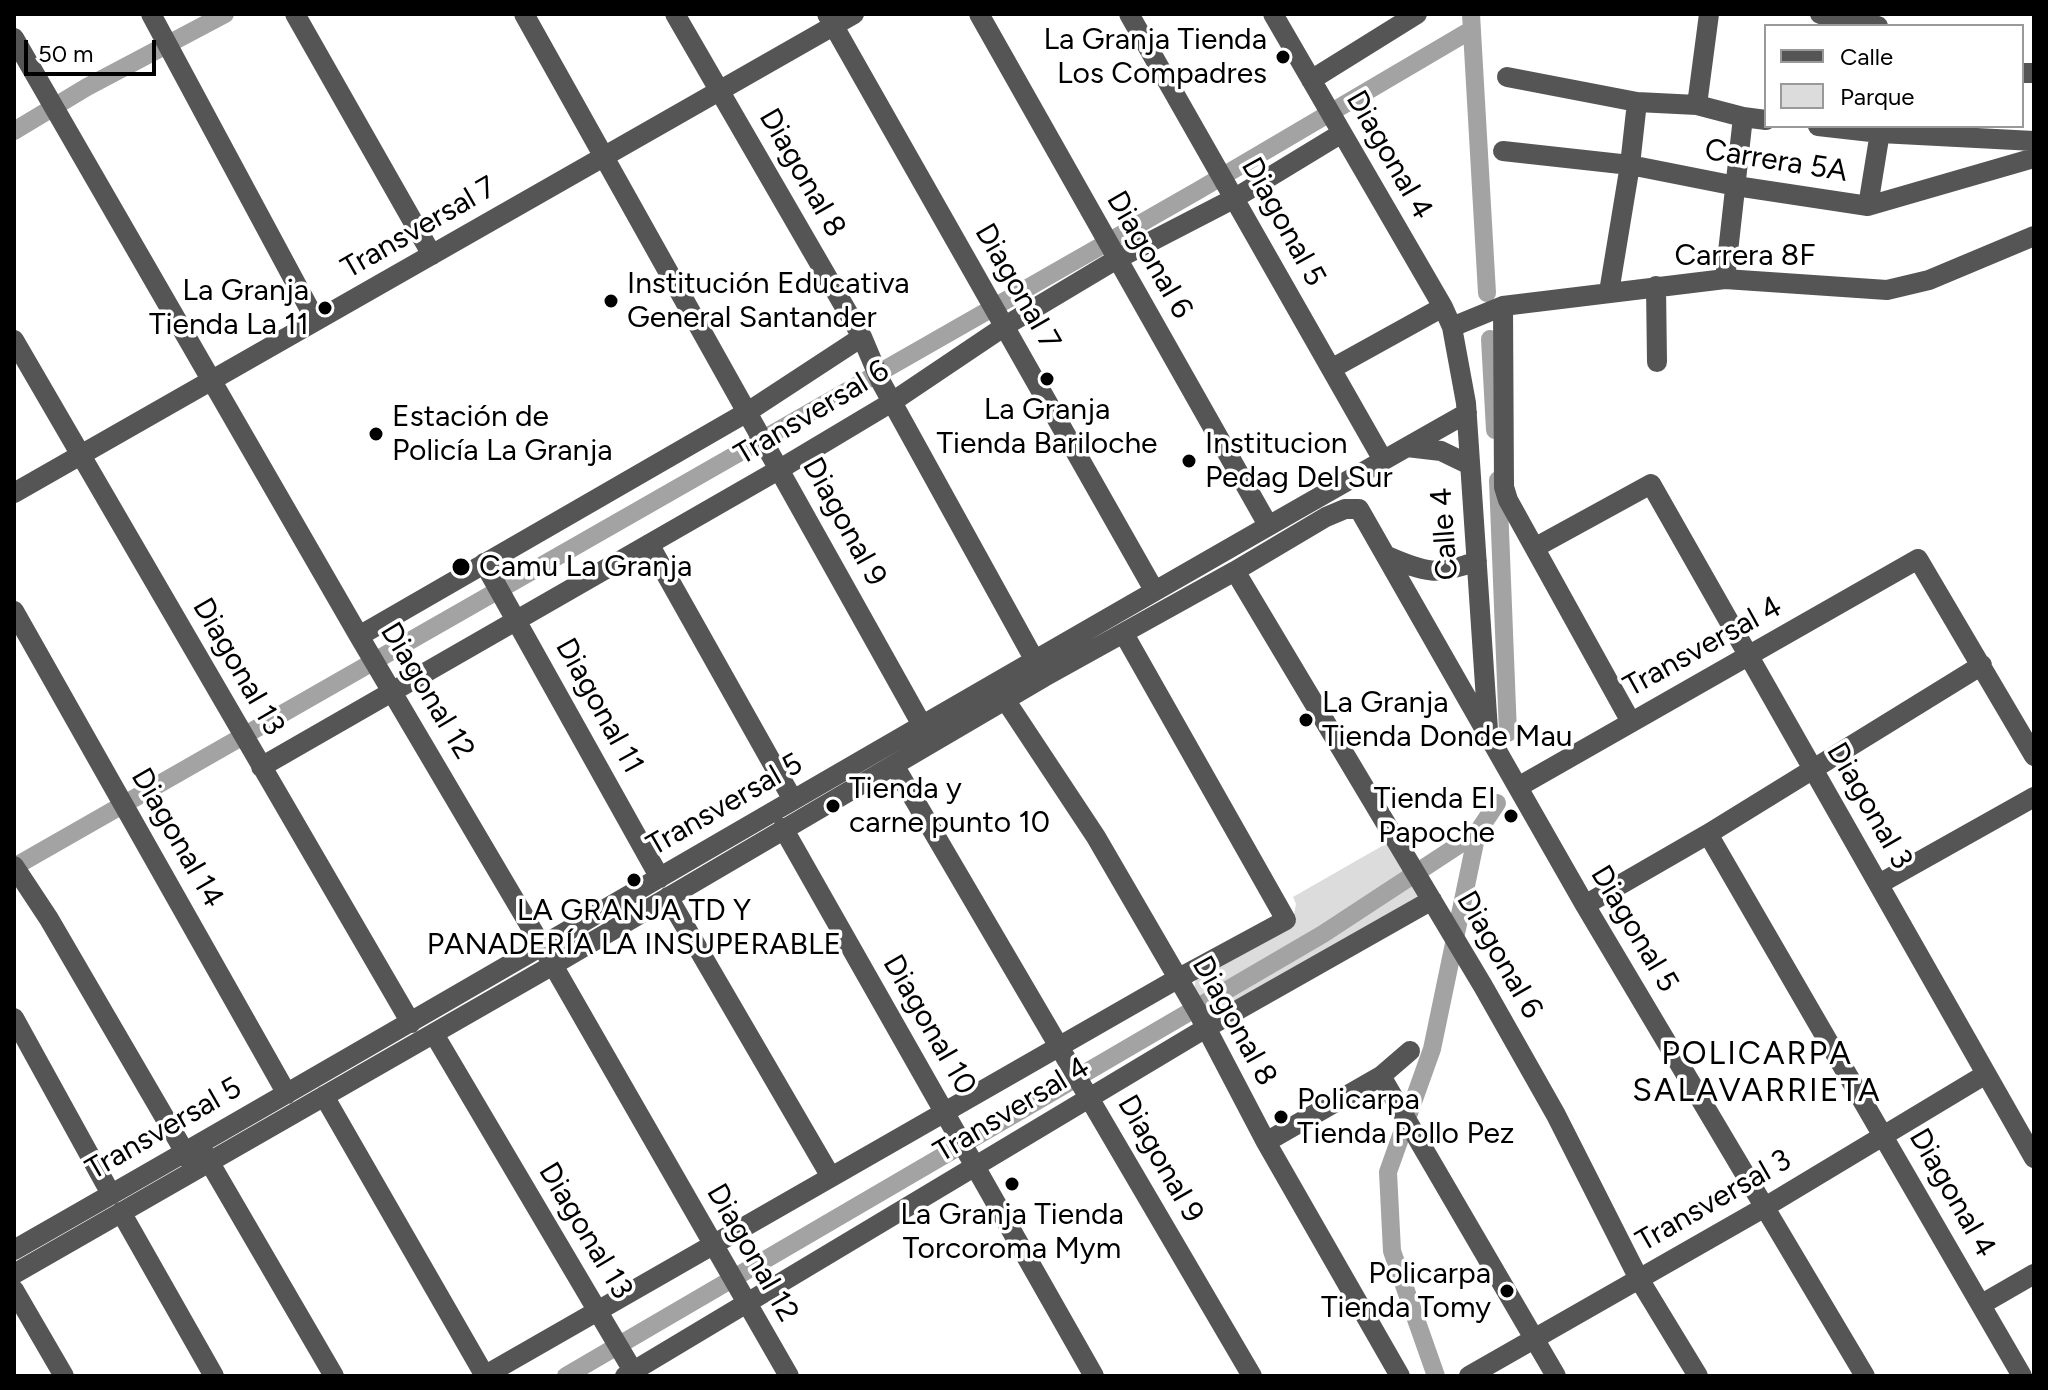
<!DOCTYPE html>
<html>
<head>
<meta charset="utf-8">
<style>
  body { margin:0 }
  #map { position:relative; width:2048px; height:1390px; overflow:hidden; background:#fff; font-family:Figtree,sans-serif }
  canvas { display:block }
  .frame { position:absolute; inset:0; border:16px solid #000; pointer-events:none }
  .legend { position:absolute; left:1764px; top:24px; width:260px; height:104px; box-sizing:border-box; background:#fff; border:2px solid #999; margin:0; padding:10px 14px; list-style:none; font-size:24px; color:#000 }
  .legend li { display:flex; align-items:center; gap:16px; height:40px }
  .legend b { width:40px; border:2px solid #999 }
  .scale { position:absolute; left:24px; top:40px; width:132px; height:36px; box-sizing:border-box; border:4px solid #000; border-top:0; padding-left:10px; font-size:24px; line-height:28px; white-space:nowrap; color:#000; -webkit-text-stroke:6px #fff; paint-order:stroke }
</style>
</head>
<body>
<div id="map">
<canvas width="2048" height="1390"></canvas>
<div class="frame"></div>
<ul class="legend">
<li><b style="height:10px;background:#555"></b>Calle</li>
<li><b style="height:22px;background:#dcdcdc"></b>Parque</li>
</ul>
<div class="scale">50 m</div>
</div>
<script>
const context = document.querySelector('canvas').getContext('2d');
context.lineJoin = 'round';
function fillPath(path, color) {
  context.fillStyle = color;
  context.fill(path, 'evenodd');
}
function strokePath(path, color, width, dash) {
  context.strokeStyle = color;
  context.lineWidth = width;
  context.lineCap = dash ? 'butt' : 'round';
  context.setLineDash(dash || []);
  context.stroke(path);
}
function write(font, color, halo, rows, align = 'center') {
  context.font = font + ' Figtree,sans-serif';
  context.lineWidth = 7;
  context.setLineDash([]);
  context.textBaseline = 'middle';
  context.strokeStyle = halo;
  context.fillStyle = color;
  for (const [text, x, y, turn = 0] of rows) {
    context.save();
    context.translate(x, y);
    context.rotate((+turn || 0) * Math.PI / 180);
    context.textAlign = isNaN(turn) ? turn : align;
    if (halo) context.strokeText(text, 0, 0);
    context.fillText(text, 0, 0);
    context.restore();
  }
}
fillPath(new Path2D(`
  M1389 842 1422 899 1218 1019 1204 1013 1193 995 1196 978 1293 919 1296 904 1293 897Z`), '#dcdcdc');
strokePath(new Path2D(`
  M1471 14 1487 293
  M14 131 87 87 225 14
  M1490 339 1495 430
  M1498 480 1508 733
  M14 867 1199 190 1471 30
  M566 1376 1323 934 1477 833
  M1436 1376 1392 1251 1388 1172 1432 1049 1477 833 1497 803`), '#a3a3a3', 18);
strokePath(new Path2D(`
  M151 14 316 321
  M295 14 432 255
  M524 14 922 725
  M675 14 862 337 881 382 1034 659
  M827 14 1154 590
  M979 14 1268 525
  M1129 14 1383 460
  M1273 14 1443 307 1452 327 1466 403 1488 730
  M1820 14 1878 26
  M14 38 359 636 553 965 789 1376
  M2022 73H2034
  M1507 77 1637 102 1697 105 1743 117 1766 120
  M1311 80 1417 14
  M1697 105 1709 14
  M1818 126 1880 133 2034 141
  M1503 151 1630 165 1736 186 1868 206 2034 158
  M1868 206 1881 126
  M1725 279 1743 117
  M1656 286 1657 362
  M1609 292 1630 165 1637 102
  M1503 306 1504 487 1508 500 1631 722
  M1452 327 1503 306 1725 279 1887 290 1929 280 2034 236
  M14 340 411 1023
  M1331 369 1443 307
  M1407 447 1441 451 1470 465
  M14 493 854 14
  M1359 509 1585 905 1865 1376
  M649 544 793 800
  M1536 547 1651 484 2034 1158
  M1387 556C1426 573 1437 576 1477 561
  M484 563 660 878
  M1235 571 1483 986 1556 1115 1639 1279 1698 1376
  M14 611 287 1094
  M359 636 749 411 862 337
  M1006 701 1096 837 1200 1016 1266 1142 1400 1376
  M894 765 1252 1376
  M261 767 780 469 892 402 1005 326 1117 259 1235 198 1342 133
  M1518 787 1918 559 2034 756
  M783 828 1094 1376
  M1708 834 2022 1376
  M14 866 49 919 190 1161
  M1879 884 2034 797
  M668 897 831 1177
  M1585 905 1708 834 1982 665
  M14 1018 111 1194
  M434 1034 636 1376
  M1381 1076 1556 1376
  M324 1096 485 1376
  M1266 1142 1381 1076 1410 1051
  M203 1151 334 1376
  M121 1212 214 1376
  M14 1250C500 973 980 688 1467 413
  M14 1274 553 965 1044 677 1235 571 1326 517 1345 509H1359
  M14 1290 64 1376
  M1982 1304 2034 1274
  M484 1376 1177 979 1286 920 1124 634
  M625 1376 1206 1028 1432 900
  M1469 1376 1765 1207 1986 1074`), '#555', 20);
for (const [x, y, r, color] of [
  [1283,57,8,"#000"],
  [611,301,8,"#000"],
  [325,308,8,"#000"],
  [1047,379,8,"#000"],
  [376,434,8,"#000"],
  [1189,461,8,"#000"],
  [461,567,10,"#000"],
  [1306,720,8,"#000"],
  [833,806,8,"#000"],
  [1511,816,8,"#000"],
  [634,880,8,"#000"],
  [1281,1117,8,"#000"],
  [1012,1184,8,"#000"],
  [1507,1291,8,"#000"]
]) {
  const dot = new Path2D();
  dot.arc(x, y, r, 0, 2 * Math.PI);
  context.fillStyle = color;
  context.fill(dot);
  strokePath(dot, '#fff', 3);
}
write('30px', '#000', '#fff', [
  ["La Granja Tienda",1267,40,"right"],
  ["Los Compadres",1267,74,"right"],
  ["Institución Educativa",627,284],
  ["General Santander",627,318],
  ["La Granja",309,291,"right"],
  ["Tienda La 11",309,325,"right"],
  ["La Granja",1047,410,"center"],
  ["Tienda Bariloche",1047,444,"center"],
  ["Estación de",392,417],
  ["Policía La Granja",392,451],
  ["Institucion",1205,444],
  ["Pedag Del Sur",1205,478],
  ["Camu La Granja",479,567],
  ["La Granja",1322,703],
  ["Tienda Donde Mau",1322,737],
  ["Tienda y",849,789],
  ["carne punto 10",849,823],
  ["Tienda El",1495,799,"right"],
  ["Papoche",1495,833,"right"],
  ["LA GRANJA TD Y",634,911,"center"],
  ["PANADERÍA LA INSUPERABLE",634,945,"center"],
  ["Policarpa",1297,1100],
  ["Tienda Pollo Pez",1297,1134],
  ["La Granja Tienda",1012,1215,"center"],
  ["Torcoroma Mym",1012,1249,"center"],
  ["Policarpa",1491,1274,"right"],
  ["Tienda Tomy",1491,1308,"right"]
], 'left');
write('30px', '#000', '#fff', [
  ["Diagonal 4",1389,155,60],
  ["Carrera 5A",1776,161,9],
  ["Diagonal 8",802,173,60],
  ["Diagonal 5",1283,222,61],
  ["Transversal 7",419,228,-30],
  ["Diagonal 6",1149,255,60],
  ["Carrera 8F",1745,256],
  ["Diagonal 7",1017,287,60],
  ["Transversal 6",812,413,-31],
  ["Diagonal 9",844,522,61],
  ["Calle 4",1445,534,-94],
  ["Transversal 4",1703,647,-29],
  ["Diagonal 13",238,667,60],
  ["Diagonal 12",427,691,59],
  ["Diagonal 11",599,706,61],
  ["Transversal 5",725,805,-30],
  ["Diagonal 3",1869,806,60],
  ["Diagonal 14",177,838,60],
  ["Diagonal 5",1634,929,59],
  ["Diagonal 6",1499,955,60],
  ["Diagonal 8",1234,1021,61],
  ["Diagonal 10",929,1025,60],
  ["Transversal 4",1012,1110,-31],
  ["Transversal 5",164,1129,-30],
  ["Diagonal 9",1160,1159,60],
  ["Diagonal 4",1952,1193,60],
  ["Transversal 3",1714,1201,-30],
  ["Diagonal 13",585,1231,59],
  ["Diagonal 12",752,1253,60]
]);
context.letterSpacing = '2px';
write('32px', '#000', '#fff', [
  ["POLICARPA",1757,1055],
  ["SALAVARRIETA",1757,1092]
]);
context.letterSpacing = '0px';
</script>
</body>
</html>
